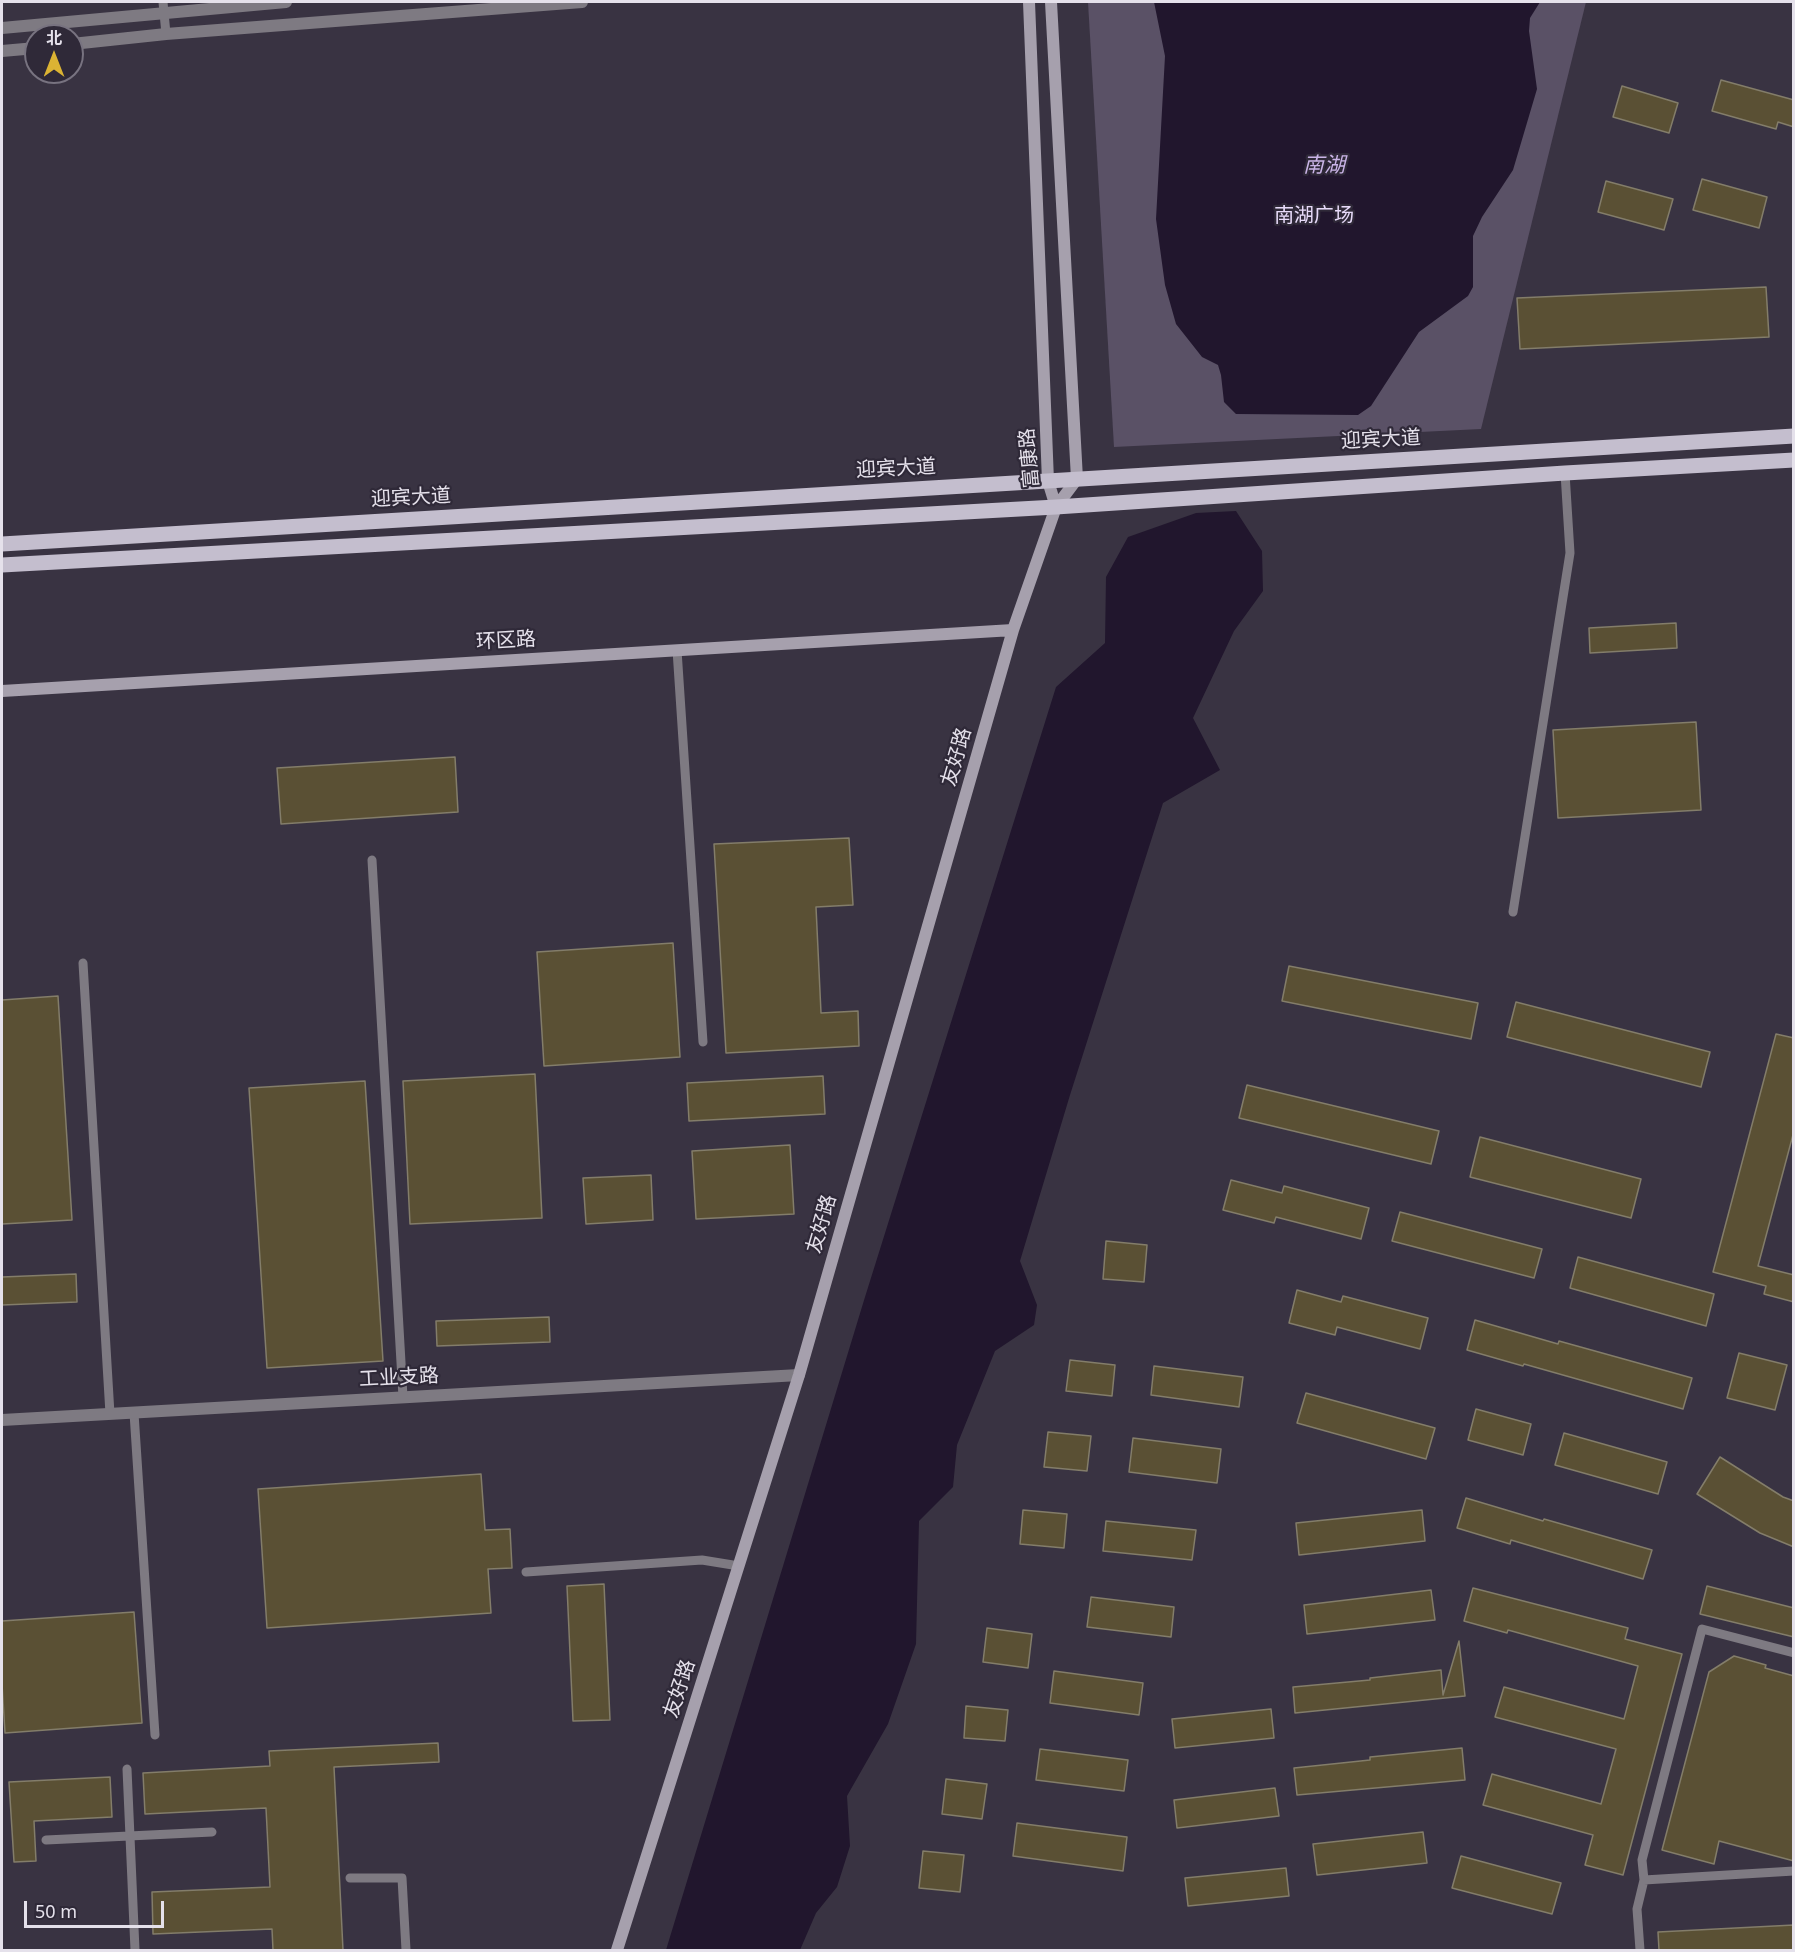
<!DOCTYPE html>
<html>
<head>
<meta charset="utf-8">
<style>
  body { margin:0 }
  #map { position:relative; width:1795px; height:1952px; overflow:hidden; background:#393342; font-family:"Noto Sans","Noto Sans SC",sans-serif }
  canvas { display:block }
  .frame { position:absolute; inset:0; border:3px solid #e5e1eb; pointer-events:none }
  .north { position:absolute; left:24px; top:24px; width:60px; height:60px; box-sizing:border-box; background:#2f2938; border:2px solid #787380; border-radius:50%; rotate:0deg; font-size:16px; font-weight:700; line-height:24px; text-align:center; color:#e5e1eb }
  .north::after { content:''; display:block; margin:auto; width:21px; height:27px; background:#dbb333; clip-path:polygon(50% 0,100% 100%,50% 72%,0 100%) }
  .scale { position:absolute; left:24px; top:1901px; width:140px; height:27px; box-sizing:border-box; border:3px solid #e5e1eb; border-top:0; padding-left:8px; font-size:18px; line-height:21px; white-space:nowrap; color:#e5e1eb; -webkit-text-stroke:4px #2f2938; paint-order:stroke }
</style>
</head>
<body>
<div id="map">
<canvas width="1795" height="1952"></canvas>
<div class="frame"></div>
<div class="north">北</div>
<div class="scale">50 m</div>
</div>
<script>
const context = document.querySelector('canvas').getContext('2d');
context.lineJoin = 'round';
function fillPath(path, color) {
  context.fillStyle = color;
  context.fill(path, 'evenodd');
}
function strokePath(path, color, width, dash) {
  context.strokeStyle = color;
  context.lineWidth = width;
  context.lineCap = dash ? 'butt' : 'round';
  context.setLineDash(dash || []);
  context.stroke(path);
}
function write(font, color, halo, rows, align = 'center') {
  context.font = font + ' "Noto Sans","Noto Sans SC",sans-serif';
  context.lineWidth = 4.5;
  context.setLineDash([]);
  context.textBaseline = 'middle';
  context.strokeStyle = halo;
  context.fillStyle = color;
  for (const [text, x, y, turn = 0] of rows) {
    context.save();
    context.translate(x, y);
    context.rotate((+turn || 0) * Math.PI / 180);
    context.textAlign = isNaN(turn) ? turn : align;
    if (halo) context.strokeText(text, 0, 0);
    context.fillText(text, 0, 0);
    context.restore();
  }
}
fillPath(new Path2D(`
  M1088 2H1586L1481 429 1114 447Z`), '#5a5166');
fillPath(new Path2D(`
  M1154 2H1540L1530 18 1529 31 1537 89 1513 170 1482 217 1473 236V287L1468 296 1419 332 1371 406 1358 415 1236 414 1224 402 1221 375 1218 365 1202 357 1176 324 1165 285 1156 219 1165 56Z
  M1236 511 1262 551 1263 591 1234 631 1193 718 1220 770 1163 803 1070 1095 1020 1261 1037 1305 1034 1325 995 1351 957 1445 953 1487 919 1521 916 1644 888 1724 847 1796 850 1846 837 1887 816 1913 800 1950H666L865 1297 1056 687 1105 643 1106 577 1128 537 1196 513Z`), '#21162d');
const building = new Path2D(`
  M1721 80 1794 100V127L1778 122 1776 129 1712 111Z
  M1622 86 1678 103 1669 133 1613 117Z
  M1702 179 1767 197 1759 228 1693 210Z
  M1606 181 1673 199 1664 230 1598 212Z
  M1766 287 1769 337 1520 349 1517 298Z
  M1676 623 1677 648 1590 653 1589 628Z
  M1696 722 1701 810 1558 818 1553 730Z
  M455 757 458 812 281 824 277 768Z
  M849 838 853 905 816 907 821 1013 858 1011 859 1046 726 1053 714 844Z
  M673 943 680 1057 544 1066 537 952Z
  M1289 966 1478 1003 1471 1039 1282 1001Z
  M58 996 72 1220 2 1224V1000Z
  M1516 1002 1710 1052 1701 1087 1507 1037Z
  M1776 1034 1794 1038V1131L1758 1266 1794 1275V1302L1764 1294 1766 1286 1713 1272Z
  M535 1074 542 1218 410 1224 403 1081Z
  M823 1076 825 1114 689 1121 687 1083Z
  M365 1081 383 1361 267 1368 249 1088Z
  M1247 1085 1439 1131 1431 1164 1239 1118Z
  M1480 1137 1641 1179 1631 1218 1470 1177Z
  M790 1145 794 1214 696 1219 692 1151Z
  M651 1175 653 1220 586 1224 583 1178Z
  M1231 1180 1282 1193 1284 1186 1369 1208 1361 1239 1276 1217 1274 1223 1223 1210Z
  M1400 1212 1542 1249 1534 1278 1392 1241Z
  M1106 1241 1147 1245 1144 1282 1103 1279Z
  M1578 1257 1714 1294 1706 1326 1570 1288Z
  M76 1274 77 1302 2 1305V1277Z
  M1297 1290 1341 1302 1343 1296 1428 1318 1420 1349 1337 1327 1335 1335 1289 1323Z
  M549 1317 550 1342 437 1346 436 1321Z
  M1475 1320 1558 1344 1559 1341 1692 1378 1683 1409 1524 1364 1523 1366 1467 1350Z
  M1739 1353 1787 1365 1775 1410 1727 1398Z
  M1070 1360 1115 1365 1112 1396 1066 1391Z
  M1154 1366 1243 1377 1239 1407 1151 1395Z
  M1306 1393 1435 1428 1426 1459 1297 1423Z
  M1476 1409 1531 1424 1523 1455 1468 1440Z
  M1048 1432 1091 1436 1087 1471 1044 1467Z
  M1564 1433 1667 1462 1658 1494 1555 1465Z
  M1133 1438 1221 1449 1217 1483 1129 1472Z
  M1720 1457 1783 1497 1794 1501V1547L1760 1533 1697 1494Z
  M481 1474 485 1530 510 1529 512 1568 488 1569 491 1613 267 1628 258 1489Z
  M1466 1498 1543 1521 1544 1519 1652 1550 1643 1579 1511 1540 1510 1544 1457 1528Z
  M1023 1510 1067 1514 1064 1548 1020 1544Z
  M1422 1510 1425 1541 1299 1555 1296 1523Z
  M1106 1521 1196 1530 1192 1560 1103 1551Z
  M604 1584 610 1720 573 1721 567 1586Z
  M1707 1586 1794 1608V1637L1700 1614Z
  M1473 1588 1628 1628 1625 1639 1682 1654 1623 1875 1585 1865 1593 1835 1483 1805 1492 1774 1601 1804 1616 1749 1495 1717 1504 1687 1624 1719 1638 1666 1508 1630 1507 1633 1464 1621Z
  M1431 1590 1435 1620 1307 1634 1304 1605Z
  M1091 1597 1174 1607 1171 1637 1087 1627Z
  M134 1612 142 1723 5 1733 2 1684V1621Z
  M987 1628 1032 1634 1028 1668 983 1662Z
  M1459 1641 1465 1696 1295 1713 1293 1687 1370 1680V1678L1441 1670 1443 1695Z
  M1734 1656 1766 1665 1765 1668 1794 1676V1861L1719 1841 1714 1864 1662 1850 1709 1672Z
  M1054 1671 1143 1683 1139 1715 1050 1703Z
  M966 1706 1008 1710 1005 1741 964 1738Z
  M1271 1709 1274 1738 1175 1748 1172 1719Z
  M438 1743 439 1762 334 1767 343 1950H273L272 1929 153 1934 152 1892 270 1887 266 1808 145 1814 143 1773 270 1766 269 1751Z
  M1462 1748 1465 1780 1297 1795 1294 1768 1370 1760V1757Z
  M1040 1749 1128 1760 1124 1791 1036 1780Z
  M110 1777 112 1817 34 1821 36 1861 14 1862 9 1782Z
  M946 1779 987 1784 982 1819 942 1814Z
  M1275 1788 1279 1816 1177 1828 1174 1800Z
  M1017 1823 1127 1837 1123 1871 1013 1856Z
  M1423 1832 1427 1863 1317 1875 1313 1844Z
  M923 1851 964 1855 960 1892 919 1888Z
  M1461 1856 1561 1883 1552 1914 1452 1888Z
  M1286 1868 1289 1896 1188 1906 1185 1878Z
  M1794 1925V1950H1659L1658 1932Z`);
fillPath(building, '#5a5034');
strokePath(building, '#837d6a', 1.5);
strokePath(new Path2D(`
  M163 2 166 34
  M677 650 703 1042
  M372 860 403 1397
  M1513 912 1570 553 1565 473
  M83 963 110 1414
  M134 1413 155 1735
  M526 1572 702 1560 739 1566
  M127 1769 135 1950
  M46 1840 212 1832
  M350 1878H402L406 1950
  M1644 1880 1794 1871
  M1640 1950 1637 1909 1644 1880 1642 1860 1702 1629 1794 1653`), '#7e7a82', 9);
strokePath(new Path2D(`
  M2 28 286 2
  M72 44 166 34 582 2
  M2 51 36 48
  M2 1420 799 1375`), '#7e7a82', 12);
strokePath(new Path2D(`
  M1029 2 1048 481 1056 507
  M2 691 1013 630
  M617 1950 799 1375 1013 630 1056 507 1077 479 1051 2`), '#a6a0ad', 12);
strokePath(new Path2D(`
  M2 544 1794 436
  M2 565 1056 507 1565 473 1794 460`), '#c4bece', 15);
write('20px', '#e7daf9', '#2f2938', [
  ["南湖广场",1314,216]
]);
write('20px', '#e5e1eb', '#2f2938', [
  ["迎宾大道",1381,440,-3],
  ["富康路",1030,458,-95],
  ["迎宾大道",896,469,-3],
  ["迎宾大道",411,498,-3],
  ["环区路",506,641,-3],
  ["友好路",957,757,-74],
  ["友好路",822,1224,-74],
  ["工业支路",399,1378,-3],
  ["友好路",680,1689,-72]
]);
write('italic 21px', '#c9b3e6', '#2f2938', [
  ["南湖",1324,166]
]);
</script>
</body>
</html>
